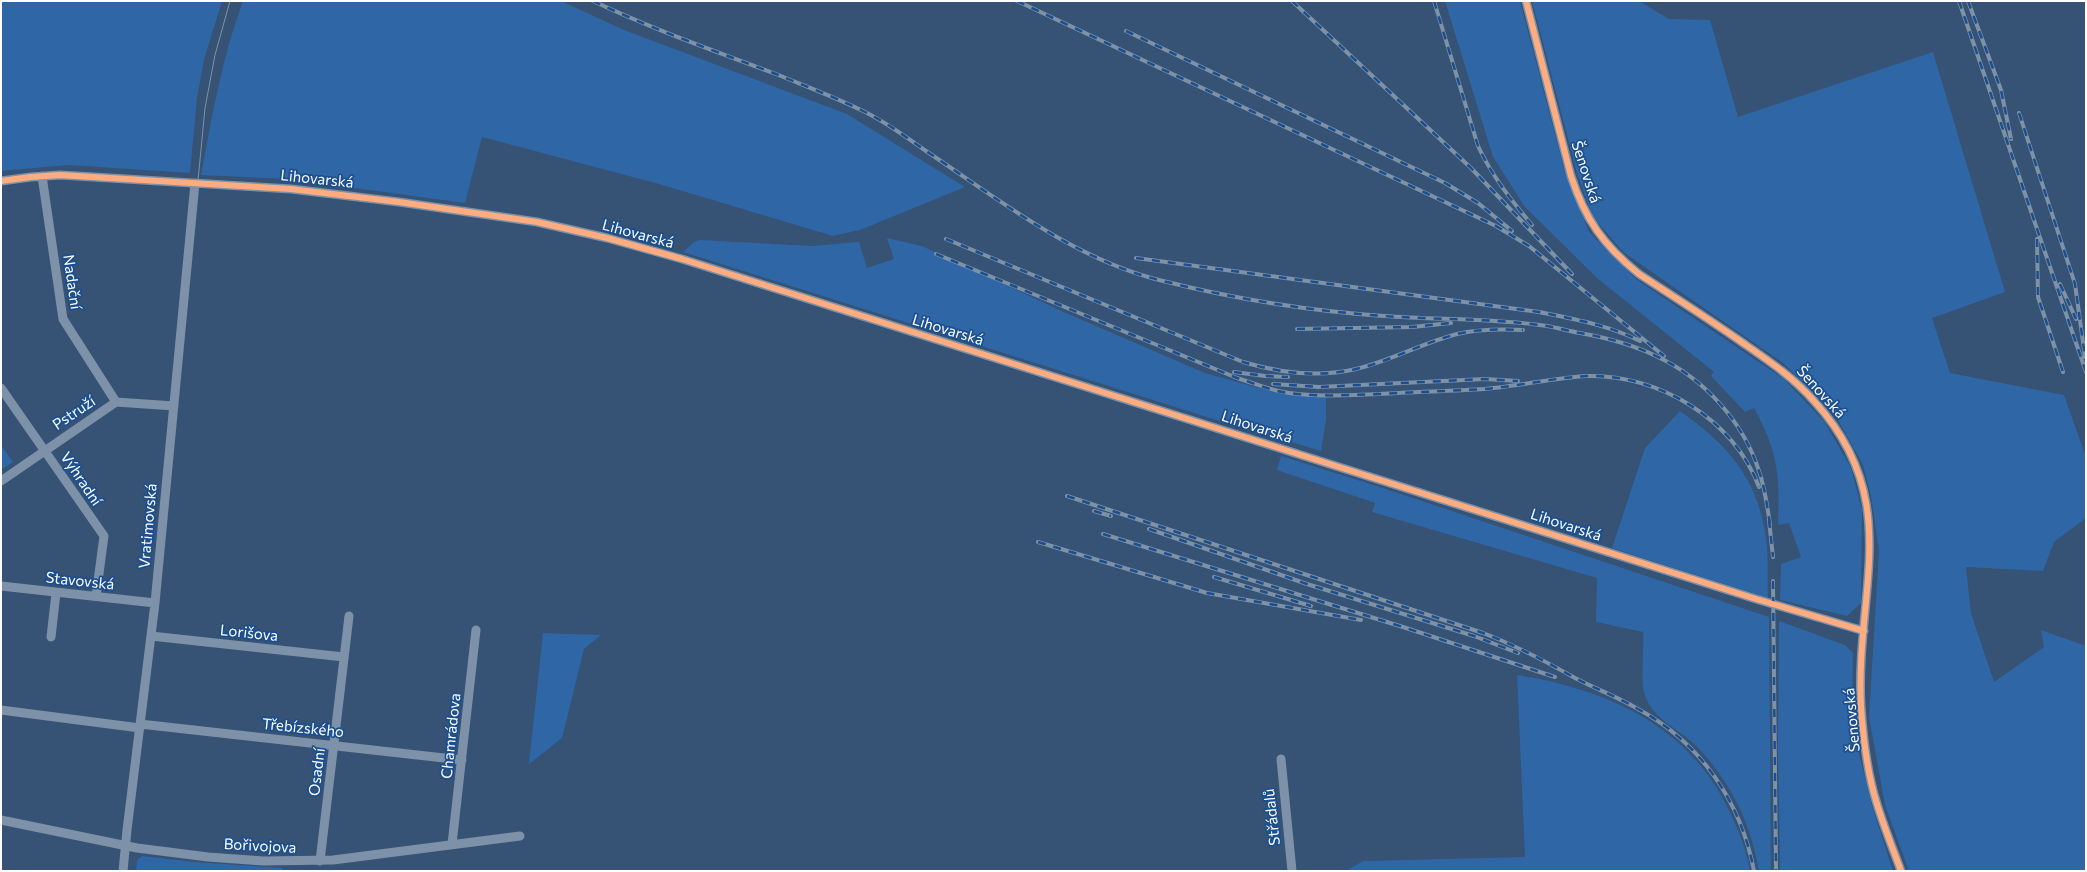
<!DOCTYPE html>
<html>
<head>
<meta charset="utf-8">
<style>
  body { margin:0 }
  #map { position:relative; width:2087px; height:872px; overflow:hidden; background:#365274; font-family:Commissioner,sans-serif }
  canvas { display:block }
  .frame { position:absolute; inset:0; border:2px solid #fff; pointer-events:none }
</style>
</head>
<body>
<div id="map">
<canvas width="2087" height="872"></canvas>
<div class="frame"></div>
</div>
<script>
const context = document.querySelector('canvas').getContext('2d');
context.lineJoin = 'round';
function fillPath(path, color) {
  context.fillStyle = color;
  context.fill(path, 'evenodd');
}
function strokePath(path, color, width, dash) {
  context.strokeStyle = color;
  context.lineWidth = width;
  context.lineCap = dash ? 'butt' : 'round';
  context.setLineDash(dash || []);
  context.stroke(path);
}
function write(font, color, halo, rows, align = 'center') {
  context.font = font + ' Commissioner,sans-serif';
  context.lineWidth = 3.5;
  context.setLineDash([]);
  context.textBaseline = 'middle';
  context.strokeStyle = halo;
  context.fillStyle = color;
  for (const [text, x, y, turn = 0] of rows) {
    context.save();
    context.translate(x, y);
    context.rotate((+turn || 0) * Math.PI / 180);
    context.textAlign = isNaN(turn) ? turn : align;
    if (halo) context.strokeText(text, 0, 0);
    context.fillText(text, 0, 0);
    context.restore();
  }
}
fillPath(new Path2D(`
  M1 1H222L204 60 197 98 190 173 69 165 1 171Z
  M243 1H561L624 30 847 114 965 187 860 230 833 236 659 184 482 137 465 203 288 179 201 175C212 116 222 57 243 1Z
  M1445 1H1520L1563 165 1589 232 1636 279 1784 379 1824 421 1851 468 1862 510 1861 603 1847 616 1780 600 1781 564 1801 557 1789 523 1778 525C1780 477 1778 451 1754 408L1745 412 1711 376 1714 372 1597 278 1525 207 1493 157Z
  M1532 1H1639L1669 19 1710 20 1738 117 1933 52 2005 292 1932 318 1950 373 2064 395 2086 457V518L2054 542 2043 571 1966 567 1971 613 1994 682 2044 647 2041 630 2086 646V871H1909L1885 805 1869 717 1879 551 1871 496 1863 465 1833 411 1783 363 1623 252 1593 217 1577 173Z
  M887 238 922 246 1066 313 1205 373 1273 392 1326 396V420L1321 451 1210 418 683 252 694 242 700 240 812 246 859 242 867 268 894 259Z
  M1680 411C1725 443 1755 474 1765 531 1769 552 1767 576 1768 598L1612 548 1645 448Z
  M1 445 13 462 1 470Z
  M1281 456 1380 487 1769 617 1771 871H1759C1750 822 1732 784 1698 748 1681 729 1651 720 1644 692 1641 679 1644 648 1643 632L1596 622 1597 578 1372 512 1375 503 1277 470Z
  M1779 621 1845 645 1853 653 1852 725 1872 806 1893 871H1780L1778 743Z
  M543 633 601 635 584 649 562 738 529 764Z
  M1517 675C1611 690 1694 728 1733 819 1741 836 1747 853 1750 871H1330L1348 870 1363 861 1525 857Z
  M142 856 195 862 282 868V871H136L137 860Z`), '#2f66a5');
strokePath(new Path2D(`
  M1526 1 1571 176C1585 219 1603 245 1639 274 1674 297 1709 319 1743 343 1769 361 1793 377 1814 401 1905 500 1855 591 1861 706 1863 736 1868 776 1877 804 1884 827 1893 849 1901 871
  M42 176 63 319 116 402
  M1 181 31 177 60 175 291 189 399 202 537 222 607 238 682 259 1756 599 1864 631
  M1 388 104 536 96 596
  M1 481 116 402 174 406
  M1 586 155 603
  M151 636 344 657
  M51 637 56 593
  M1 710 140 728
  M140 724 462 760
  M1281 759 1292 871
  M1 820 137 848 208 857 263 861 333 860 520 836
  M452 844 476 630
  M320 861 349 616
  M123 871 127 830 155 603 195 183`), '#7d92a8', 9);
strokePath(new Path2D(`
  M125 871 157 603 205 108 215 55 230 1`), '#7e92a7', 1);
const rail = new Path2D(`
  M593 1C652 29 715 51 776 74 805 86 835 97 863 111 886 122 906 137 926 151 1001 201 1075 260 1163 281 1235 299 1310 311 1384 316 1438 320 1493 318 1547 326 1558 328 1569 331 1580 333 1608 338 1632 344 1658 357 1704 379 1743 421 1759 471 1765 488 1767 506 1770 524
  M1017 1 1496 226 1529 246 1664 356
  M1292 1 1471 168 1572 274
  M1434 1 1478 146C1492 176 1511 200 1532 225
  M1959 1 2086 372
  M1968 1 2001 90 2011 139
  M1126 31 1445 183 1478 203 1512 231
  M2019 113 2075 284 2085 357
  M946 239 1243 362C1280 373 1318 378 1356 369 1391 361 1422 343 1457 334 1478 329 1501 329 1523 330
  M2037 239 2038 297 2063 372
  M936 254 1237 378C1254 383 1271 391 1289 393 1319 397 1349 395 1379 394 1415 392 1450 391 1485 389 1519 386 1553 378 1587 376 1658 374 1734 419 1759 487
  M1136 258 1539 312C1574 319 1608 325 1640 341
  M2060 284 2076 319
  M1297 329 1412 327 1451 323
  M1234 372 1265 376 1288 377
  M1273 384 1319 387 1485 379 1518 381
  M1067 496 1483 633C1515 645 1545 661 1575 678 1596 689 1618 697 1638 709 1701 743 1741 802 1754 871
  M1094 511 1111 516
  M1769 520 1773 557
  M1149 529 1307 584 1474 636 1518 653
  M1103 534 1403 627 1555 677
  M1038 542 1207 593 1361 620
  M1214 577 1311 606
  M1773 581 1776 871`);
strokePath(rail, '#7e92a7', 4);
strokePath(rail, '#1b4f8f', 2.5, [8]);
strokePath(new Path2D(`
  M1526 1 1571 176C1585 219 1603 245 1639 274 1674 297 1709 319 1743 343 1769 361 1793 377 1814 401 1905 500 1855 591 1861 706 1863 736 1868 776 1877 804 1884 827 1893 849 1901 871
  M1 181 31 177 60 175 291 189 399 202 537 222 607 238 682 259 1756 599 1864 631`), '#ffac80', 6);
write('15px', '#fff', '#1b4f8f', [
  ["Šenovská",1586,172,72],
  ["Lihovarská",317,179,6],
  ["Lihovarská",638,234,15],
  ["Nadační",72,282,82],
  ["Lihovarská",948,330,17],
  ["Šenovská",1821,392,48],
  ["Pstruží",74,413,-34],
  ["Lihovarská",1257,427,18],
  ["Výhradní",81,479,56],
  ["Lihovarská",1566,525,18],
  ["Vratimovská",148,526,-85],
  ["Stavovská",80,581,6],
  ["Lorišova",249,633,6],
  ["Šenovská",1852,720,-95],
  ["Třebízského",303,728,6],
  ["Chamrádova",451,736,-84],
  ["Osadní",317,772,-83],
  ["Střádalů",1272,817,-96],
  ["Bořivojova",260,846,3]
]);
</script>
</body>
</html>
